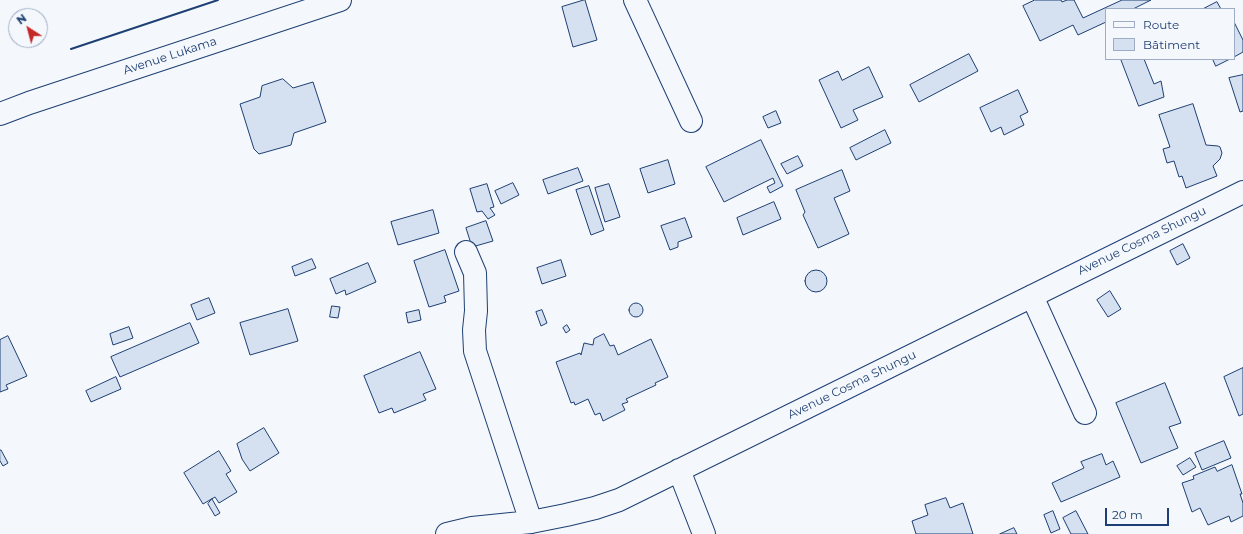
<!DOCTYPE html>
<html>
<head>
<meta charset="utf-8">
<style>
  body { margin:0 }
  #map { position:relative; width:1243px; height:534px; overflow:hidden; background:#f4f7fb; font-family:Montserrat,sans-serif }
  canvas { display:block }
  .legend { position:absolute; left:1105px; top:8px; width:130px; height:52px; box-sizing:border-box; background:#f4f7fb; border:1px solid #9eadc5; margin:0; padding:5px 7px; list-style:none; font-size:12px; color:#1d3f73 }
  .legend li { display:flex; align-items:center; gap:8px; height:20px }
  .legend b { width:20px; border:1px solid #9eadc5 }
  .north { position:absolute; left:8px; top:8px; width:40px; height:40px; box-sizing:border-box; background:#f4f7fb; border:1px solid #9eadc5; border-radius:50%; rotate:324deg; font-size:11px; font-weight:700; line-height:16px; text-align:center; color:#1d3f73 }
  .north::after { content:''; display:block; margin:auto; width:14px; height:18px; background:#c62828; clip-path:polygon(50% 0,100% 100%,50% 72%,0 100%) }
  .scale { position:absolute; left:1105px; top:508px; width:64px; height:18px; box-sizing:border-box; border:2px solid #1d3f73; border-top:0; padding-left:5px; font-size:12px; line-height:14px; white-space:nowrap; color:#1d3f73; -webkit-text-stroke:3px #f4f7fb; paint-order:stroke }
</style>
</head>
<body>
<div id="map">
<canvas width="1243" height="534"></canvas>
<ul class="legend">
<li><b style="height:5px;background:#f4f7fb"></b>Route</li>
<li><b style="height:11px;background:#d5e0f0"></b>Bâtiment</li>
</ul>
<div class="north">N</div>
<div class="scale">20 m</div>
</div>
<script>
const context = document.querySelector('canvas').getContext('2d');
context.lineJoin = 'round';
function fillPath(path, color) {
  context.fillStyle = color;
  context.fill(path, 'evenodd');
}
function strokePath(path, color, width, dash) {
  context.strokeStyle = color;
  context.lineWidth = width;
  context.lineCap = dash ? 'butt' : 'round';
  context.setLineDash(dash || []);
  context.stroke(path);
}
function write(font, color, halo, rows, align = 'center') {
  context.font = font + ' Montserrat,sans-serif';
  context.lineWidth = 3;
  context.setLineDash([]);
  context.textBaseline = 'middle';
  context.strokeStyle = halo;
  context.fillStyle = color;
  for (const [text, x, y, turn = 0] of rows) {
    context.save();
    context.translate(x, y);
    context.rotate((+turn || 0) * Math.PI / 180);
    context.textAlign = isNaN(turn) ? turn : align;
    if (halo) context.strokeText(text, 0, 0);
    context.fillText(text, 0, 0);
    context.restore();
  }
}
const building = new Path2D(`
  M585 0 597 40 573 47 562 7Z
  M1035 0H1061L1062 2 1067 0H1074L1083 18 1122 0H1151L1133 9H1106V22L1078 35 1073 25 1040 41 1023 6Z
  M1217 2 1221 9H1203Z
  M1234 22 1243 40V52L1234 57Z
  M969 54 978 71 919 102 910 85Z
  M1121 59H1144L1154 84 1161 81 1164 97 1139 106Z
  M1213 59H1230L1216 66Z
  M869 67 883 97 853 110 858 120 841 128 819 80 838 71 842 80Z
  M1243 75V111L1240 112 1229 78Z
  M283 79 293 88 313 82 326 122 294 133 291 145 259 154 254 149 240 104 260 97 262 86Z
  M1018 90 1028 112 1020 116 1024 125 1004 135 1001 127 991 132 980 108Z
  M1193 104 1206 145 1218 146 1220 147 1222 153 1220 159 1213 166 1217 176 1186 188 1182 176 1179 177 1174 161 1167 163 1163 149 1170 147 1159 115Z
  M776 111 781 123 768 128 763 117Z
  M885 130 891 143 856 160 850 148Z
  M761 140 783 186 770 193 767 187 775 183 773 178 724 202 706 167Z
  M798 156 803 166 787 174 781 164Z
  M668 160 675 184 648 193 640 169Z
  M578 168 583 181 548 194 543 180Z
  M842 170 850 191 834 198 849 234 818 248 803 215 805 212 796 190Z
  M513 183 519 195 501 204 495 191Z
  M487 184 494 207 490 208 495 215 488 219 482 211 477 212 470 189Z
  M609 184 620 217 605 222 595 188Z
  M589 186 604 230 591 235 576 190Z
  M774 202 781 219 743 235 737 218Z
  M433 210 439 233 398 245 391 222Z
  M685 218 692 237 678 242V247L670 250 661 226Z
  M486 221 493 241 472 247 466 228Z
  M1183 244 1190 258 1177 265 1170 251Z
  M445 250 459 291 444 296 446 302 429 307 414 261Z
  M312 259 316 268 295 276 292 267Z
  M561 260 566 276 542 284 537 268Z
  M368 263 376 282 346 295 345 290 336 294 330 279Z
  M805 281a11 11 0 1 1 22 0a11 11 0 1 1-22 0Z
  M1110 291 1121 309 1108 317 1097 300Z
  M209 298 215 313 197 320 191 305Z
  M629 310a7 7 0 1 1 14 0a7 7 0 1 1-14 0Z
  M332 306 340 307 338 318 330 317Z
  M288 309 298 341 250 355 240 323Z
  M419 310 421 320 408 323 406 313Z
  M542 310 547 323 541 326 536 312Z
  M190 323 199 343 120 377 111 357Z
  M567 325 570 330 566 333 563 328Z
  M129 327 133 338 113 345 110 334Z
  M604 334 610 346 614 345 618 355 651 339 668 377 655 383 656 385 626 399 628 402 622 404 625 410 603 421 600 413 595 415 588 399 575 405 574 402 571 403 556 362 580 353 581 355 584 343 593 345 594 339Z
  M8 336 27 376 6 385 8 389 0 392V340Z
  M420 352 436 389 423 394 426 400 394 413 392 408 379 413 364 376Z
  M1243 368V414L1239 416 1224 377Z
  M116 377 121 389 91 402 86 391Z
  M1165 383 1181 423 1169 427 1178 448 1141 463 1116 403Z
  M264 428 279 453 250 471 242 459 237 444Z
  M1224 441 1231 458 1202 470 1195 453Z
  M0 450H1L8 463 3 466 0 461Z
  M219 451 231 471 226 474 237 492 219 503 215 497 203 504 184 473Z
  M1102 454 1106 465 1113 461 1120 477 1061 502 1052 483 1084 468 1081 462Z
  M1190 458 1196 467 1183 475 1177 466Z
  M1232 465 1242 494H1240L1243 503V516L1231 522 1229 516 1208 525 1200 508 1192 512 1182 483 1194 479 1193 476 1215 467 1217 471Z
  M946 498 950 508 963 503 973 534H916L912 521 928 515 925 505Z
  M212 499 220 513 215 516 208 504Z
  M1053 511 1060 529 1051 533 1044 515Z
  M1076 511 1088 534H1071L1063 518Z
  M1014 528 1017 534H1000Z`);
fillPath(building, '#d5e0f0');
strokePath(building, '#1d3f73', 1);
const minor = new Path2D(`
  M635 0 691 121
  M0 114 29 103 340 0
  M466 252 475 273 476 311 474 330 475 351 531 522
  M1032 296 1085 413
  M679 470 704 534
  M447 534 472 528 531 522 566 515 595 508 619 500 1243 192`);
strokePath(minor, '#1d3f73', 24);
strokePath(minor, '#f4f7fb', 22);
strokePath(new Path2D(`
  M71 49 218 0`), '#1d3f73', 2);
write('12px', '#1d3f73', '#f4f7fb', [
  ["Avenue Lukama",170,56,-18],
  ["Avenue Cosma Shungu",1142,241,-26],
  ["Avenue Cosma Shungu",852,385,-26]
]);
</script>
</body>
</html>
